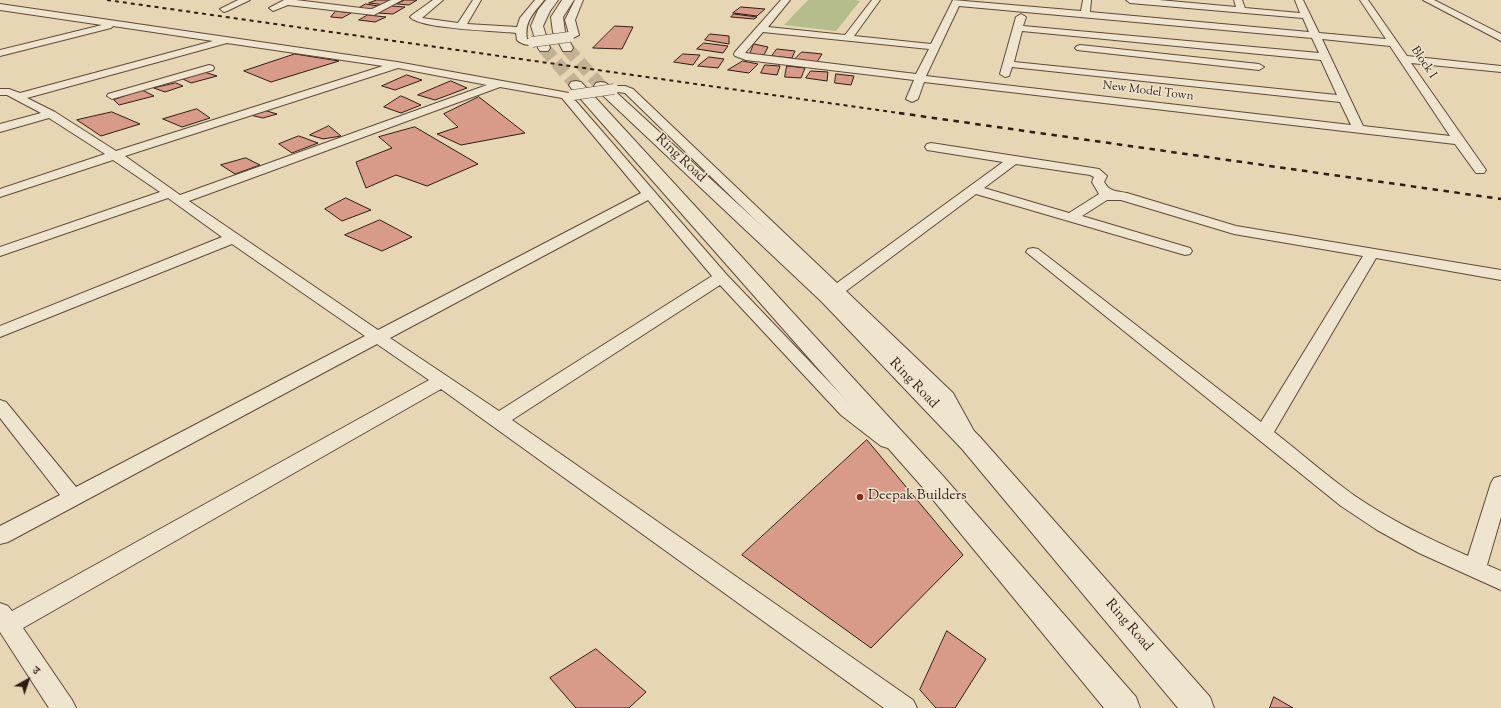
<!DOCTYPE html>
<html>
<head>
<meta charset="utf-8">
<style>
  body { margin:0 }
  #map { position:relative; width:1501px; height:708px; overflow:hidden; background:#e6d6b4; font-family:"Sorts Mill Goudy","Noto Serif Devanagari",serif }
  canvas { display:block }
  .north { position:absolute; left:8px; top:660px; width:40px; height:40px; -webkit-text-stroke:3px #efe4ce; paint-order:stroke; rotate:40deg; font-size:11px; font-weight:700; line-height:16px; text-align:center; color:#311b12 }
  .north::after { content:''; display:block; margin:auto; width:14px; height:18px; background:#311b12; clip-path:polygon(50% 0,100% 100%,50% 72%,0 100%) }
</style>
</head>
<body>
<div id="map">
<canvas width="1501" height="708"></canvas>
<div class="north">उ</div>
</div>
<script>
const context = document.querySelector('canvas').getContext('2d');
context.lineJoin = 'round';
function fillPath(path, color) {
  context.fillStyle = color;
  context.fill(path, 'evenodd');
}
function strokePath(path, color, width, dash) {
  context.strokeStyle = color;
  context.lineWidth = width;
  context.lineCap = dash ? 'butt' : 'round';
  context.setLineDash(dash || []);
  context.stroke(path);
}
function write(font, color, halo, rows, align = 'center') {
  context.font = font + ' "Sorts Mill Goudy",serif';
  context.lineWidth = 3;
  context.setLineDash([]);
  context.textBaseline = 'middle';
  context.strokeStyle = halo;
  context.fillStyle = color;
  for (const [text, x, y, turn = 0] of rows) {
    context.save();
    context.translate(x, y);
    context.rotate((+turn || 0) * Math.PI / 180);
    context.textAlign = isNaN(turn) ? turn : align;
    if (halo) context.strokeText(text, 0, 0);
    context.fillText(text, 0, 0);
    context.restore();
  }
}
fillPath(new Path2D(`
  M808 0H855L860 1 836 31 784 25Z`), '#b6bd8c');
const building = new Path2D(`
  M377 0H388L392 1 385 5 369 3Z
  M405 0H417L409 5 397 4Z
  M366 4 378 6 367 11 357 9Z
  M392 6 405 7 393 14 377 13Z
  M741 7 765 9 757 16 733 13Z
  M336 11 351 13 342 18 331 17Z
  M734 14 757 17 754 19 731 17Z
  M368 15 386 17 375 22 359 20Z
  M615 26 633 27 622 49 593 48Z
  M710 34 729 36V44L705 40Z
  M704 43 728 46 723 53 697 49Z
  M754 44 768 47 764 55 750 54Z
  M777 49 795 51 792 58 772 56Z
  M802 52 822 54 817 62 795 59Z
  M295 54 339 61 271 82 244 71Z
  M683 54 700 55 693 65 674 62Z
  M709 57 724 59 718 68 698 66Z
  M743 61 758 64 749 73 728 70Z
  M765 65 780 66 777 75 761 73Z
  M787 66 805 68 801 78 785 77Z
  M811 71 828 72 827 81 806 78Z
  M204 72 217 76 191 83 181 78Z
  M836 74 854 76 851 85 835 83Z
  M407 75 422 80 395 90 382 86Z
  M451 81 467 88 435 100 418 95Z
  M176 83 183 86 165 92 154 88Z
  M142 90 154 96 119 105 114 100Z
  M401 96 406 98 421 105 401 113 384 107Z
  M479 97 525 133 461 145 437 134 458 127 444 114Z
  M197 109 210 118 182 127 163 119Z
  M267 111 277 114 263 118 250 115Z
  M112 112 140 124 101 136 77 120Z
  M329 126 341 136 323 139 310 135Z
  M415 127 478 164 427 186 396 175 366 188 356 162 392 148 379 137Z
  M299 136 318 143 292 153 279 144Z
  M246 158 260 165 235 174 221 165Z
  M346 198 371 210 342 221 325 209Z
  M380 220 412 237 382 251 345 235Z
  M867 440 963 555 871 648 742 555Z
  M947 631 986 659 955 708H936L920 690Z
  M596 649 646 692 629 708H576L550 678Z
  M1274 697 1293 708H1270Z`);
fillPath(building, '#d89b8a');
strokePath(building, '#311b12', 1);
strokePath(new Path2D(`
  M544 48 576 85
  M567 48 601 86`), '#c2b194', 13, [13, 6]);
const minor = new Path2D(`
  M238 0H250L227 11 224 12 220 9Z
  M284 0H296L369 9H372L391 0H402L374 15 288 5 273 11 269 8Z
  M433 0H443L422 18 458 23 473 0H481L467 24 517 27 520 18 535 0H544C534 13 524 21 527 39L535 40 537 42C532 47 522 45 517 40L516 33C498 31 420 29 410 17L412 15Z
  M575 0H583L575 20 579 35 569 40 564 37 569 34 565 20Z
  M781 0H790L768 27 845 35 872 0H880L854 36 931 44 953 0 1081 11 1083 0H1091L1090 12 1309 32 1303 18 1130 3 1126 0H1159L1236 7 1234 0H1242L1245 8 1300 13 1295 0H1303L1319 33 1386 39 1360 0H1368L1407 56 1501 66V72L1411 63 1486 170 1484 173H1476L1455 144 924 82 918 99 912 102 906 99 914 80 746 60 735 56 734 54 735 52ZM959 6 1312 38 1319 53 1023 26 1026 17 1021 14 1016 17 1000 74 1005 77 1009 76 1012 67 1340 102 1351 125 926 76ZM1022 31 1321 60 1337 95 1014 62ZM763 32 929 49 916 74 745 53ZM1322 39 1390 46 1450 136 1363 126Z
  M1423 0H1434L1501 34V41Z
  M0 4 397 62 569 93H577L578 95 574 99 726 274 853 407 895 436 898 441 895 446 888 448 881 446 841 415 720 285 512 420 913 700 917 708H884L441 389 23 628 72 700 76 708H49L0 632V603L8 606 12 611 429 380 377 344 8 542 0 544V526L60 495 0 418V400L6 402 76 487 365 336 232 244 0 337V326L222 237 168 198 0 256V247L160 192 113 160 0 197V189L105 154 49 118 0 132V124L41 113 7 95H0V89H9L20 93 213 41 113 26 111 28 0 56V50L102 25 0 10ZM227 43 383 66 116 151 55 112 27 98ZM398 68 487 85 180 195 125 156ZM500 87 562 98 641 193 378 330 189 201ZM648 200 712 276 499 411 390 338Z
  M1080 45 1259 64 1264 67 1259 70 1077 50 1075 48 1077 46Z
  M209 65 213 66 214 68 213 70 112 99 107 96 108 94Z
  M614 86H625L633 89 837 283 1003 162 927 150 925 147 927 144 931 143 1099 169 1107 176 1104 182C1110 192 1116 191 1127 193L1236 226 1501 270V280L1376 258 1274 432C1301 453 1327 476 1355 496 1390 520 1429 539 1468 556L1491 483 1494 478 1501 476V517L1487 565 1501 571V590L1419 553 1377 530 1341 506 1026 252 1028 249 1033 248 1038 249 1261 422 1363 256 1234 234 1121 200H1107L1082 216 1190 248 1192 251 1190 254 1185 255 976 194 846 291 953 393 975 433 973 438 966 439 959 438 940 400 625 93 610 91 609 89ZM1016 164 1090 175 1094 177 1092 182 1099 194 1069 213 984 188Z`);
const tertiary = new Path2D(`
  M546 0H558L550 11 543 26 550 48 548 51H540L538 48 531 26 538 10Z
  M562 0H574L563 17 565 32 573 48 571 51H563L553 32 551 17Z
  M576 81 581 82 943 476 1136 697 1140 708H1104L925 490 571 88 569 85 571 82Z
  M601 82 606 83 836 294 980 437 1210 697 1214 708H1178L962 449 822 302 596 89 594 86 596 83Z`);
strokePath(minor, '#5e4a3a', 2);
strokePath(tertiary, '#5e4a3a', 2);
fillPath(minor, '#efe4ce');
fillPath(tertiary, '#efe4ce');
strokePath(new Path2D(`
  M107 0 906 114`), '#311b12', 2, [4, 4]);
strokePath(new Path2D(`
  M899 113 1501 199`), '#311b12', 2.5, [5.5, 5.5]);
const minorBridge = new Path2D(`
  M532 42 569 37
  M573 95 614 89`);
strokePath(minorBridge, '#5e4a3a', 11, []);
strokePath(minorBridge, '#efe4ce', 10);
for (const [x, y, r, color] of [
  [860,497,4,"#8f2418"]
]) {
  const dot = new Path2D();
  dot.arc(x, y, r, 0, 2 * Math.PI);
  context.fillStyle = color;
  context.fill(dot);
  strokePath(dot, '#efe4ce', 1.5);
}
write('12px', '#311b12', '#efe4ce', [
  ["Block I",1423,63,56],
  ["New Model Town",1148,92,7]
]);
write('14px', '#311b12', '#efe4ce', [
  ["Ring Road",680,159,43],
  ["Ring Road",913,384,46],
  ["Ring Road",1128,626,49]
]);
write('14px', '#311b12', '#efe4ce', [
  ["Deepak Builders",868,497]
], 'left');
</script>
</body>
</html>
